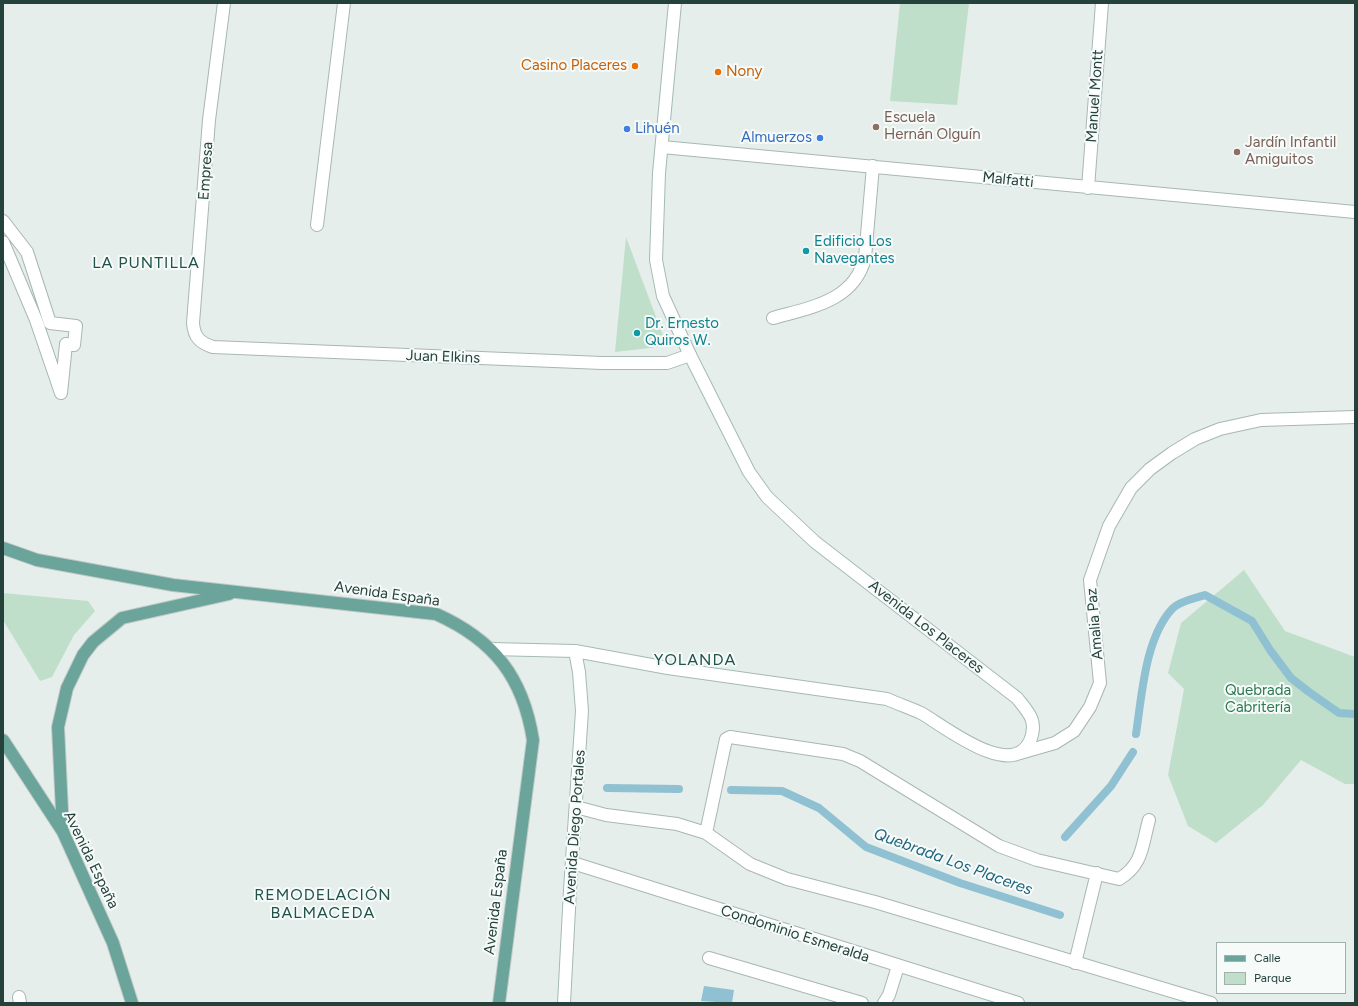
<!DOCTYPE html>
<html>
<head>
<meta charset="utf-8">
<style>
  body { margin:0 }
  #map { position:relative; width:1358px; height:1006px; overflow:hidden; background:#e6eeeb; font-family:Figtree,sans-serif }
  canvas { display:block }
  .frame { position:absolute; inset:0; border:4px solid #24413c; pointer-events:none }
  .legend { position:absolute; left:1216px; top:942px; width:130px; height:52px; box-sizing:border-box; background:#f6fbf9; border:1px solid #a2b1ad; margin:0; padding:5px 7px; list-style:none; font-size:12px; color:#24413c }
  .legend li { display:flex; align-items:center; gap:8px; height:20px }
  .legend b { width:20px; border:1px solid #a2b1ad }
</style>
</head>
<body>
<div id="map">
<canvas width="1358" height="1006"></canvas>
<div class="frame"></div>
<ul class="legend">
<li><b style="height:5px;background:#6aa49b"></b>Calle</li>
<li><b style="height:11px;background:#bfdfcb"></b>Parque</li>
</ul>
</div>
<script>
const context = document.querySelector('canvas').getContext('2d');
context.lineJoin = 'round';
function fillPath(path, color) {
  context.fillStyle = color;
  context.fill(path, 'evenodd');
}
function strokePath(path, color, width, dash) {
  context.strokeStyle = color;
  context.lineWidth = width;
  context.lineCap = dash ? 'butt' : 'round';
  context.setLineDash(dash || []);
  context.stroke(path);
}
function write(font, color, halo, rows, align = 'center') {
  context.font = font + ' Figtree,sans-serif';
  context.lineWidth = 4;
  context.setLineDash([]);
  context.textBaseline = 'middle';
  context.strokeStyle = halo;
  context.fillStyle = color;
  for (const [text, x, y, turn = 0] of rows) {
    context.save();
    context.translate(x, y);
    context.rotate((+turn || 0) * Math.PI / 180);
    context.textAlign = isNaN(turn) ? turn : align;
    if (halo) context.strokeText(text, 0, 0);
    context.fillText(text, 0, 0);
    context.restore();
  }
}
fillPath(new Path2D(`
  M900 3H969L957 105 890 101Z
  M626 237 667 346 615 352Z
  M1244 570 1285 631 1355 657V784H1345L1301 760 1263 805 1216 843 1188 826 1168 775 1184 689 1168 673 1181 623Z
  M3 593 88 601 95 611 74 635 52 677 40 681 3 620Z`), '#bfdfcb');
fillPath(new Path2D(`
  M704 986 734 990 732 1003 701 1001Z`), '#8fc1d2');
strokePath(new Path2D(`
  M1136 734C1142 695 1145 637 1173 608 1180 601 1196 598 1205 595L1252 621 1270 650 1291 678 1309 692 1339 713 1355 714
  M607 788 679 789
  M731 790 782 791 819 808 866 847 960 883 1060 915
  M1065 837 1111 786 1133 752`), '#8fc1d2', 8);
const lane = new Path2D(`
  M317 225 344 3
  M576 807 606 815 677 824 706 833 750 864 787 879 875 902 1211 1003
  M706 833 726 739 730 737 843 754 860 761 999 846 1037 860 1119 879C1143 865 1142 845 1149 820
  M709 958 862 1003
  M1075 963 1097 873
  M19 997 20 1003
  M884 1003 889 995 898 966`);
const street = new Path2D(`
  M224 3 209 120 193 323C194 337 200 343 213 347L602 363H667L690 355
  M662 147 1355 212
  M1088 188 1102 3
  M3 221 27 252 50 323 76 326 74 345 66 344 61 393 36 320 3 242
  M773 318C812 307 854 301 865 258L873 166
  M1020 753 1055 743 1074 731 1090 707 1100 683 1090 580 1109 526 1131 488 1150 469 1172 453 1195 439 1220 429 1261 420 1355 417
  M573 863 1018 1003`);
const secondary = new Path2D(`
  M491 649 575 651 668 668 887 699C898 704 910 708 921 713 944 726 1012 781 1030 741 1038 721 1029 713 1017 698L815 542 767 497 749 472 690 355 663 296 656 260 659 173 675 3
  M564 1003 570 890 582 711 579 672 575 651`);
const primary = new Path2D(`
  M3 548 37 560 173 585 436 614C494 640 523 677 533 740L499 1003
  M3 740 63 832 113 943 132 1003
  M63 832 58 727 67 688 83 655 93 642 122 618 229 594`);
strokePath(lane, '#a8b7b3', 14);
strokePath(street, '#a8b7b3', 14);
strokePath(secondary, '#a4bab5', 14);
strokePath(primary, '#c2cac8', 14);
strokePath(lane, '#fff', 12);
strokePath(street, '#fff', 12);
strokePath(secondary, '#fff', 12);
strokePath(primary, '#6aa49b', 12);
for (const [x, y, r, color] of [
  [635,66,4,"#e8710a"],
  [718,72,4,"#e8710a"],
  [876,127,4,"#8d6e63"],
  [627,129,4,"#3f7fe0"],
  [820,138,4,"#3f7fe0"],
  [1237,152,4,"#8d6e63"],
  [806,251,4,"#0f9aa8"],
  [637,333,4,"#0f9aa8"]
]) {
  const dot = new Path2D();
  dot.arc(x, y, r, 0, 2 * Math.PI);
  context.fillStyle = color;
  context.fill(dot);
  strokePath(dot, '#f6fbf9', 1.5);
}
write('15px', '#c56008', '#f6fbf9', [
  ["Casino Placeres",627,66],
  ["Nony",726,72,"left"]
], 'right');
write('15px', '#24413c', '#f6fbf9', [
  ["Manuel Montt",1095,96,-86],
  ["Empresa",206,171,-86],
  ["Malfatti",1008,180,6],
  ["Juan Elkins",443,357,2],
  ["Avenida España",387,594,8],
  ["Amalia Paz",1095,624,-95],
  ["Avenida Los Placeres",926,627,38],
  ["Avenida Diego Portales",575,827,-86],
  ["Avenida España",91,860,64],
  ["Avenida España",496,902,-83],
  ["Condominio Esmeralda",795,934,18]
]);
write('15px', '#785e54', '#f6fbf9', [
  ["Escuela",884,118],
  ["Hernán Olguín",884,135],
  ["Jardín Infantil",1245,143],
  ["Amiguitos",1245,160]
], 'left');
write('15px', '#366cbe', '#f6fbf9', [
  ["Lihuén",635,129],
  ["Almuerzos",812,138,"right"]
], 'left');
write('15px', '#0d838f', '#f6fbf9', [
  ["Edificio Los",814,242],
  ["Navegantes",814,259],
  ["Dr. Ernesto",645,324],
  ["Quiros W.",645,341]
], 'left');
write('15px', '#2e7853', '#f6fbf9', [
  ["Quebrada",1258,691],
  ["Cabritería",1258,708]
]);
context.letterSpacing = '1px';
write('16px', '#20534c', '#f6fbf9', [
  ["LA PUNTILLA",146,263],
  ["YOLANDA",695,660],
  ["REMODELACIÓN",323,895],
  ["BALMACEDA",323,913]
]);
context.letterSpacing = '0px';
write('italic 16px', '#1e637d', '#f6fbf9', [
  ["Quebrada Los Placeres",953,862,20]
]);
</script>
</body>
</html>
